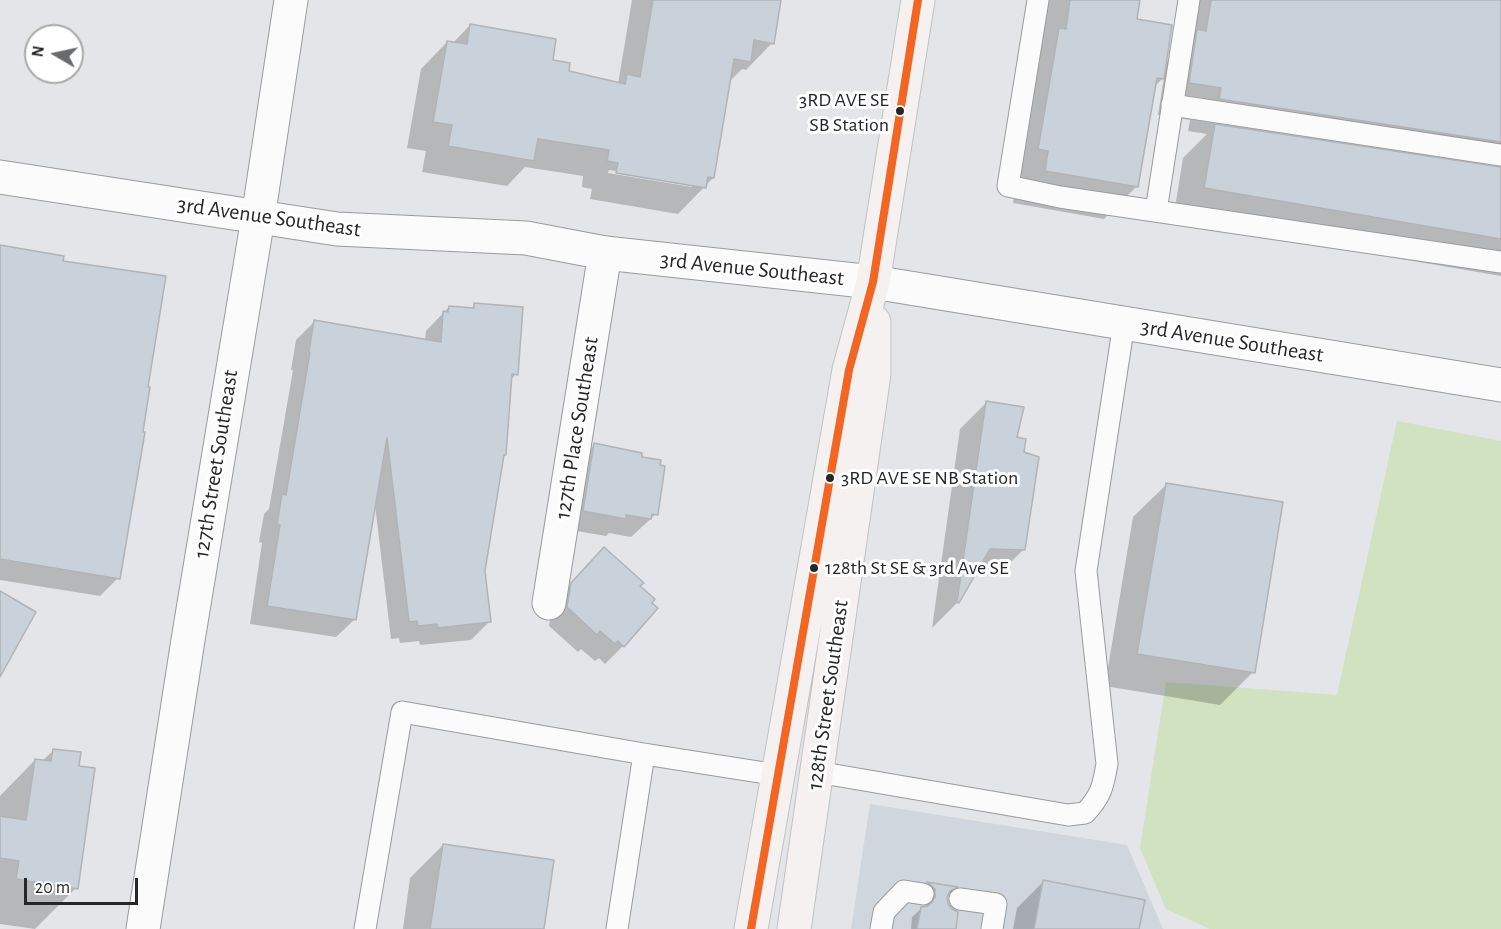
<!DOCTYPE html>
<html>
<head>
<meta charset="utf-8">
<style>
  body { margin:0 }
  #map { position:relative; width:1501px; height:929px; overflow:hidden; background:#e3e5e8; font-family:"Alegreya Sans",sans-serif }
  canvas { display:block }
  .north { position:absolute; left:24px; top:24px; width:60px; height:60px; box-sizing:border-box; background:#fff; border:2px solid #a8a9a9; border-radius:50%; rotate:279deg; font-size:16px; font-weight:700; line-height:24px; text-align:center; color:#252729 }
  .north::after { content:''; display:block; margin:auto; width:21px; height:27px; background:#686a6c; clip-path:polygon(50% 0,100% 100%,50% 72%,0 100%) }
  .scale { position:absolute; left:24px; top:878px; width:114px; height:27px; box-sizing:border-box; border:3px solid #252729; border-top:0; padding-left:8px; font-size:18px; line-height:21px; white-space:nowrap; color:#252729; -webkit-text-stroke:4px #fff; paint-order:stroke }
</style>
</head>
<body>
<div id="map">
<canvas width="1501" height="929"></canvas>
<div class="north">N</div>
<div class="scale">20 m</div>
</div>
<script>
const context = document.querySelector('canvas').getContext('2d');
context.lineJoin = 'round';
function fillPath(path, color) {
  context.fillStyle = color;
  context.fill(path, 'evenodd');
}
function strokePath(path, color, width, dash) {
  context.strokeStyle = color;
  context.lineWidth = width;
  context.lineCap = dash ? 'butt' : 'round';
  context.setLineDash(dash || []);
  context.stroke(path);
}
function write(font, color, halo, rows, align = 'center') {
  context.font = font + ' "Alegreya Sans",sans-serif';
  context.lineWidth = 6;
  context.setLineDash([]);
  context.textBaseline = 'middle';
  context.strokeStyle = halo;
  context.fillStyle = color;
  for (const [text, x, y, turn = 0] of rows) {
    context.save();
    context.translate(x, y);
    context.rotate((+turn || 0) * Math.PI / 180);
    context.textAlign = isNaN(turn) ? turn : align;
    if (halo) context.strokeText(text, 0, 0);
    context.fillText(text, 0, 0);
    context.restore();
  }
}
fillPath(new Path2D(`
  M870 804 1127 845 1163 929H851Z`), '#cfd6dd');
fillPath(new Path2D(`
  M1397 421 1501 441V929H1210L1166 909 1140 848 1166 682 1337 695Z`), '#d0e2c0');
fillPath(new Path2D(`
  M632 0H779L772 43 746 70 742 69 728 83 713 178 678 214 590 199 592 189 582 187 583 176 525 167 507 186 422 172 426 151 407 148 421 69 447 42 453 43 470 25 551 62 567 72 618 84ZM609 170 692 184V187L608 173Z
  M1038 0H1139L1135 20 1164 64 1177 52 1185 0H1501V276L1173 220 1183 158 1207 134 1188 131 1190 120 1158 115 1164 77 1154 87 1137 186 1104 219 1013 203 1016 183Z
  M0 247 62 262 118 578 100 596 0 580Z
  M475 305 516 374 510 381 505 455 502 457 483 571 489 622 471 640 420 645 419 641 400 643 399 638 391 639 375 505 355 619 336 637 250 624 262 543 259 542 264 514 269 509 293 370H291L296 340 314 322 425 340 426 331 449 307 471 309Z
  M986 403 1015 438 1023 550 997 576 973 575 958 602 932 628 960 429Z
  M594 445 656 514 631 537 609 533 606 536 565 529 576 463Z
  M1166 485 1253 672 1220 705 1105 686 1133 517Z
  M586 567 638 586 623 646 605 664 599 658 595 661 581 649 578 652 549 626 553 603Z
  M54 750 76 888 35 929 0 924V796L35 760 42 761Z
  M443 845 542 929H403L410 878Z
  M1044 881 1137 929H1013L1017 908Z
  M928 884 955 888 946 898 954 929H911L912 917 922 908 927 907 926 898 920 892Z`), '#0003');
const building = new Path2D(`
  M653 0H781L774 44 754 40 751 62 734 59 714 178 708 177 706 188 616 173 618 163 607 161 609 150 538 139 534 161 448 146 452 125 433 122 447 41 467 44 470 24 556 39 553 60 570 63 569 71 625 84 627 74 640 77Z
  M1070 0H1140L1137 19 1172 25 1164 79 1157 78 1138 187 1045 171 1048 151 1038 149 1059 28 1066 29Z
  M1211 0H1501V142L1219 99 1221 88 1189 83 1197 29 1206 31Z
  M1215 124 1501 167V239L1204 188Z
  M0 245 64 256 63 261 166 276 148 387H150L143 432H145L120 579 0 559Z
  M474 303 523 307 518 375 512 374 506 455H504L485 571 491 622 438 628 437 624 418 626 417 621 409 622 387 438 356 620 267 606 280 525 277 524 282 494 286 495 310 352H309L314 320 441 342 443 311 448 312 449 306 474 308Z
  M986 401 1024 407 1017 437 1026 439 1024 452 1039 457 1025 550 990 549 959 603 957 602Z
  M594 443 642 453V457L661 460 660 465 665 466 658 515 652 514 651 519 626 515V519L583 511Z
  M1166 483 1283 502 1255 673 1137 654Z
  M604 547 644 583 640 586 655 599 652 603 658 608 624 647 618 641 615 644 600 631 597 635 567 607 571 583Z
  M0 591 36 612 0 677Z
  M53 749 81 752 79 766 95 768 78 889 16 879 19 861 0 858V816L26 820 35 759 51 761Z
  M443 844 554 860 544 929H430Z
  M1043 880 1145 900 1139 929H1034Z
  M927 882 958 887 950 891 947 898 948 904 952 909 958 912 956 929H917L921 907 928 906 932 902 935 897V889L931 885Z`);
fillPath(building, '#c9d1db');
strokePath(building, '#b1b3b5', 1.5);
const service = new Path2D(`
  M1038 0 1008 186 1060 197 1501 262
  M1172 105 1501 155
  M1156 211 1189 0
  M817 772 1068 815 1085 813C1101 796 1103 787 1107 764L1086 571 1124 323
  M960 899 996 904 992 929
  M365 929 402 712 644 754 778 775
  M617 929 644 754
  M881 929 884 912 904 891 923 894`);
const minor = new Path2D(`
  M549 603 605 253
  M143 929 188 640 258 218 291 0`);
const tertiary = new Path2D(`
  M0 177 337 229 526 238 605 253 873 282 1501 385`);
const primary = new Path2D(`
  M751 929 849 370 873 282 918 0
  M794 929 874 374V322`);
strokePath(service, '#999b9d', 23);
strokePath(minor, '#999b9d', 35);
strokePath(tertiary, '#999b9d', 35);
strokePath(primary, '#c1c2c4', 35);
strokePath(service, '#fbfbfc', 21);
strokePath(minor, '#fbfbfc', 33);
strokePath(tertiary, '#fbfbfc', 33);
strokePath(primary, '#f4f1f0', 33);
strokePath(new Path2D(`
  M751 929 849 370 873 282 918 0`), '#f26522', 8);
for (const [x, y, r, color] of [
  [900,111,5,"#252729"],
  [830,478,5,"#252729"],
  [814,568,5,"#252729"]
]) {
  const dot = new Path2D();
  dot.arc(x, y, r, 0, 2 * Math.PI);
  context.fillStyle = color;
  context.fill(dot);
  strokePath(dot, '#fff', 2);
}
write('20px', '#252729', '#fff', [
  ["3RD AVE SE",889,100,"right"],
  ["SB Station",889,125,"right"],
  ["3RD AVE SE NB Station",841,478],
  ["128th St SE & 3rd Ave SE",825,568]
], 'left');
write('22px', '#252729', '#fff', [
  ["3rd Avenue Southeast",269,217,8],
  ["3rd Avenue Southeast",752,269,6],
  ["3rd Avenue Southeast",1232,341,9],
  ["127th Place Southeast",577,428,-81],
  ["127th Street Southeast",216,464,-81],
  ["128th Street Southeast",828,695,-82]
]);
</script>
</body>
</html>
